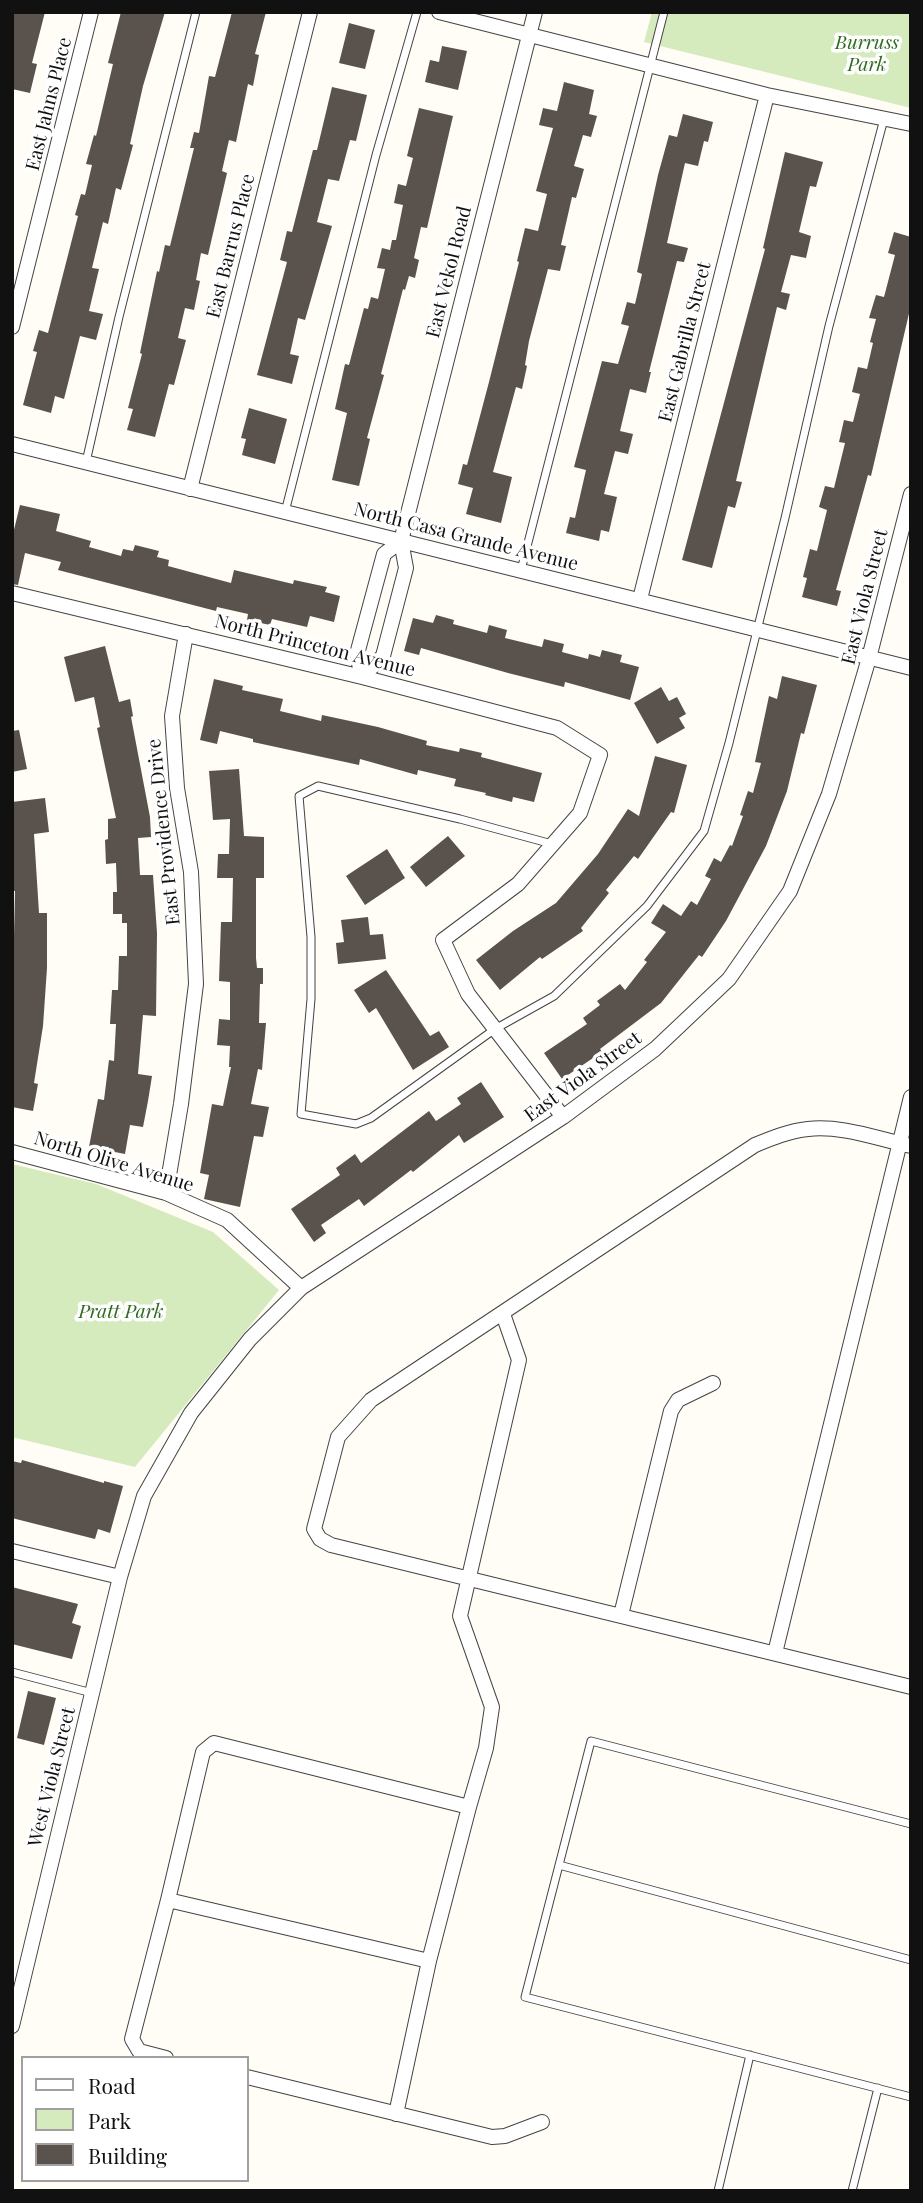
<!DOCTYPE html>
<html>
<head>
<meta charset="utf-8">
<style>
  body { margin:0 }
  #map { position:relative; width:923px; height:2203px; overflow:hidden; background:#fffdf5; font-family:"Playfair Display",serif }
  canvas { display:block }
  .frame { position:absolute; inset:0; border:14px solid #111; pointer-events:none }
  .legend { position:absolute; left:21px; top:2056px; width:228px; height:126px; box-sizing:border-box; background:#fff; border:2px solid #a0a0a0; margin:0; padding:9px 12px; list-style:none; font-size:21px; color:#111 }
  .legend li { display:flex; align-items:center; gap:14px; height:35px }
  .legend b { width:35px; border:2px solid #a0a0a0 }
</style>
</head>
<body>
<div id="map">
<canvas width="923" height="2203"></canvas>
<div class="frame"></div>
<ul class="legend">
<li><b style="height:9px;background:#fff"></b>Road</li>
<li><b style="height:19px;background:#d5ebbd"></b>Park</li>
<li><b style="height:19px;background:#5a524d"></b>Building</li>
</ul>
</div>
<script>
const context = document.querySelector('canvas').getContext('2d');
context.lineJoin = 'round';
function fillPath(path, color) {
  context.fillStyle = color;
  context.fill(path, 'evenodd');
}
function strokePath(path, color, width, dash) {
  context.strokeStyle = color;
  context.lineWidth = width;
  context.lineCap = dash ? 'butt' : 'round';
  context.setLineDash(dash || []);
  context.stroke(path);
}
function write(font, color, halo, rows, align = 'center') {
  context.font = font + ' "Playfair Display",serif';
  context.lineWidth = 7;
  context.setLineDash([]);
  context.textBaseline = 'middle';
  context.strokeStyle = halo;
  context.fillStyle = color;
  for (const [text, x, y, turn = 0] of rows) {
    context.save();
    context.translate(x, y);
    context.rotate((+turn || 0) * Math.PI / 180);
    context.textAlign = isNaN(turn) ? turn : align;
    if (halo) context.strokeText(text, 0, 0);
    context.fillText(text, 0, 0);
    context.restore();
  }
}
fillPath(new Path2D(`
  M652 12H911V108L644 42Z
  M12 1164 96 1184 213 1232 279 1290 135 1467 12 1437Z`), '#d5ebbd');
fillPath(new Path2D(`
  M12 12H45L32 63 37 64 30 93 12 89Z
  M121 12H165L143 86 130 144 133 145 121 190 116 188 108 224 103 222 92 268 99 269 89 311 103 314 96 340 80 336 64 399 55 396 51 413 23 405 37 352 33 351 39 330 48 333 78 216 75 215 81 194 85 195 92 165 86 164 94 135 96 136 113 64 108 63Z
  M232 12H266L255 54 259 55 253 86 248 84 236 142 229 140 222 171 227 173 208 255 201 253 196 280 200 281 194 310 185 308 178 338 186 340 174 385 169 384 155 437 127 430 133 409 128 408 142 354 140 353 157 271 159 272 165 245 170 246 194 148H190L194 132 199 133 209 76 215 77Z
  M349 23 375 30 365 69 339 63Z
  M442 46 467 51 458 90 425 82 430 60 439 62Z
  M564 82 594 90 589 114 597 116 591 137 583 135 574 166 584 169 576 198 572 197 561 245 566 246 560 271 548 269 529 341 525 365 527 366 522 389 516 387 493 472 512 477 501 523 466 514 473 488 458 484 463 464 467 465 489 382 519 262 517 261 525 228 538 231 547 194 536 191 553 128 539 125 543 108 557 111Z
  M332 87 367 95 356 141 350 140 339 181 328 179 317 222 332 226 305 320 298 318 290 354 299 356 292 384 257 375 287 262 280 260 287 231 292 232 313 150H317Z
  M419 108 453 116 427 228 421 227 414 258 419 260 415 278 409 276 405 290 403 289 381 374 384 375 367 438 370 439 359 486 332 480 347 413 335 409 345 364 349 365 364 308 368 309 371 297 378 299 385 269 377 268 382 248 390 250 392 240H396L403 205 394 203 398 184 406 186 413 158 407 156Z
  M683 114 713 122 708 142 704 141 698 166 685 163 667 243 688 248 684 262 677 261 649 372H651L646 393 630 389 620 431 633 434 628 454 615 451 604 494 617 497 609 532 601 530 599 541 566 533 570 517 575 518 586 470 574 467 602 361 618 364 629 326 621 324 627 302 635 304 642 274 637 272 658 175 669 135 677 137Z
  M785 152 823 162 816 187 810 186 799 232 811 236 806 258 791 255 781 292 790 294 786 310 777 307 736 481 742 482 735 508 728 506 712 568 682 560 765 249 763 248Z
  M894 232 911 237V305L871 476 868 475 836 590 841 591 837 606 802 597 807 578 803 577 810 549 817 551 827 510 819 507 825 486 834 488 845 443 839 442 844 420 853 422 860 394 852 392 858 367 867 369 873 343 870 342 876 319 869 318 876 295 884 297 895 255 888 253Z
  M249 408 287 419 275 464 242 455 246 439 241 438Z
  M20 505 60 514 56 531 91 541 89 547 121 556 123 549 133 551 135 545 159 551 157 557 169 560 168 566 231 583 234 570 293 584 294 580 327 587 325 592 340 596 334 622 310 616 307 627 272 619 270 625 247 620 248 614 217 607 216 611 58 570 61 562 25 553 18 585 12 584V538Z
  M436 615 454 620 453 624 487 633 489 625 507 630 505 638 542 647 544 639 564 644 562 652 588 659 589 654 600 657 602 650 622 655 620 662 639 667 630 700 565 682 564 687 508 673 421 648 419 655 404 651 413 618 433 623Z
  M105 646 119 702 130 699 133 716 131 717 150 817 151 837 138 838 140 875H153L157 933 156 1016 143 1015 138 1074 152 1076 148 1101 143 1127 130 1125 125 1154 89 1147 98 1099 104 1100 109 1060 114 1061 116 1024H110L112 990H118L119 956H127V923H122V914H113V892H117L116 863 106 864 105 840 108 839V819L116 818 97 728 100 727 94 697 75 702 64 657Z
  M782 676 817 685 804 734 801 733 787 791 766 846 726 921 702 957 699 955 661 1003 600 1049 602 1052 562 1079 544 1053 587 1024 583 1018 600 1005 597 1001 620 984 625 990 647 962 644 960 666 932 651 923 663 904 681 916 691 901 697 905 711 879 705 876 714 858 721 862 730 845 732 846 743 816 740 815 748 791 753 793 761 763 755 762 769 696 777 699Z
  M214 679 243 686 242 690 283 699 280 711 321 721 322 715 378 727 427 741 426 745 459 752 460 748 482 753 481 757 542 773 534 802 513 797 512 802 485 795 486 793 454 786 456 779 418 770 417 775 360 759 359 765 253 742V739L220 731 217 744 200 740Z
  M661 687 669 701 677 697 686 714 679 718 685 728 657 744 634 703Z
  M19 730 27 769 12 772V731Z
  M655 756 687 765 674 813 671 812 638 859 634 856 606 890 609 893 581 928 583 931 542 959 540 957 500 990 476 960 513 931 556 903 598 854 628 809 639 816Z
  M239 769 244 836 264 837V878H256V958L257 968H263V984H260L259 1023H266L262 1070 258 1069 251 1104 269 1107 263 1137 254 1136 240 1207 204 1199 209 1175 200 1173 212 1104 223 1106 231 1067H229L230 1046 217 1045 219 1019 230 1020V982L219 981 221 922H232L233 878H217L218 854H229L230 819 213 820 209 771Z
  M45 798 49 832 34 834 39 913H47V968L43 1026 34 1083 38 1084 33 1111 12 1107V935H14L15 891H12V802Z
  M448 836 465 856 426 887 410 867Z
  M387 849 405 878 365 905 346 876Z
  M368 917 370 935 383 934 386 959 338 964 336 943 344 942 341 920Z
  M386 970 430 1036 439 1031 449 1047 413 1070 376 1008 369 1013 354 990Z
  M481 1082 504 1117 464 1143 459 1135 413 1172 411 1170 364 1206 359 1199 321 1225 326 1233 314 1242 291 1209 340 1175 336 1168 355 1154 361 1163 429 1111 436 1121 461 1104 457 1098Z
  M22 1460 104 1483V1481L123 1486 110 1533 98 1529 95 1539 12 1518V1461L21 1463Z
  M12 1587 78 1604 72 1623 81 1626 72 1659 12 1644Z
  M28 1691 56 1698 44 1745 17 1738Z`), '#5a524d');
const lane = new Path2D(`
  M86 462 119 317 196 12
  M285 512 376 155 417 12
  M521 570 664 12
  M552 844 460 819 318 786 299 796 311 937V999L301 1114 356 1124 371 1118 495 1029 554 996 647 906 704 831 729 743 785 518 829 326 884 119
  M12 1672 92 1693
  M911 1824 591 1741 525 1997 911 2097
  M559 1865 911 1960
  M718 2191 750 2055
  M852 2191 878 2088`);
const street = new Path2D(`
  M439 12 767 95 911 124
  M12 327 91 12
  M12 444 911 668
  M190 489 310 12
  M401 541 384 554 357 654 362 677 383 656 406 568 401 541 535 12
  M12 593 362 677 557 728 600 755 580 813 518 884 443 940 468 994 563 1117
  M640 599 767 95
  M911 1146C878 1139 841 1125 808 1129 789 1131 772 1138 755 1145L371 1400 338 1437 314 1529 320 1539 331 1545 911 1687
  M12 1152 166 1193 227 1220 301 1288
  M166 1193 181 1104 196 984 191 872 177 788 172 716 186 634
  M12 1551 120 1577
  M621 1615 671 1411 678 1400 713 1383
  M775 1653 911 1097
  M168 1900 429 1961
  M12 2026 120 1577 144 1496 191 1413 250 1339 301 1288 563 1117 655 1049 729 979 790 891 829 794 869 658 911 494
  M166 2058 139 2051 132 2039 168 1900 203 1752 214 1743 469 1807
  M247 2077 492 2137 505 2136 542 2122
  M396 2114 429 1961 469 1807 486 1748 492 1707 460 1616 519 1360 503 1314`);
strokePath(lane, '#444', 9);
strokePath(street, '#444', 16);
strokePath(lane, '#fff', 7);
strokePath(street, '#fff', 14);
write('italic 19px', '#2f6b1f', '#fff', [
  ["Burruss",867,43],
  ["Park",867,65],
  ["Pratt Park",121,1312]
]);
write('19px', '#111', '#fff', [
  ["East Jahns Place",49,104,-76],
  ["East Barrus Place",231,246,-76],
  ["East Vekol Road",449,272,-76],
  ["East Gabrilla Street",685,342,-76],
  ["North Casa Grande Avenue",466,537,14],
  ["East Viola Street",865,597,-76],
  ["North Princeton Avenue",315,646,14],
  ["East Providence Drive",164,832,-96],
  ["East Viola Street",583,1077,-36],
  ["North Olive Avenue",114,1162,17],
  ["West Viola Street",52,1777,-76]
]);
</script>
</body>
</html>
